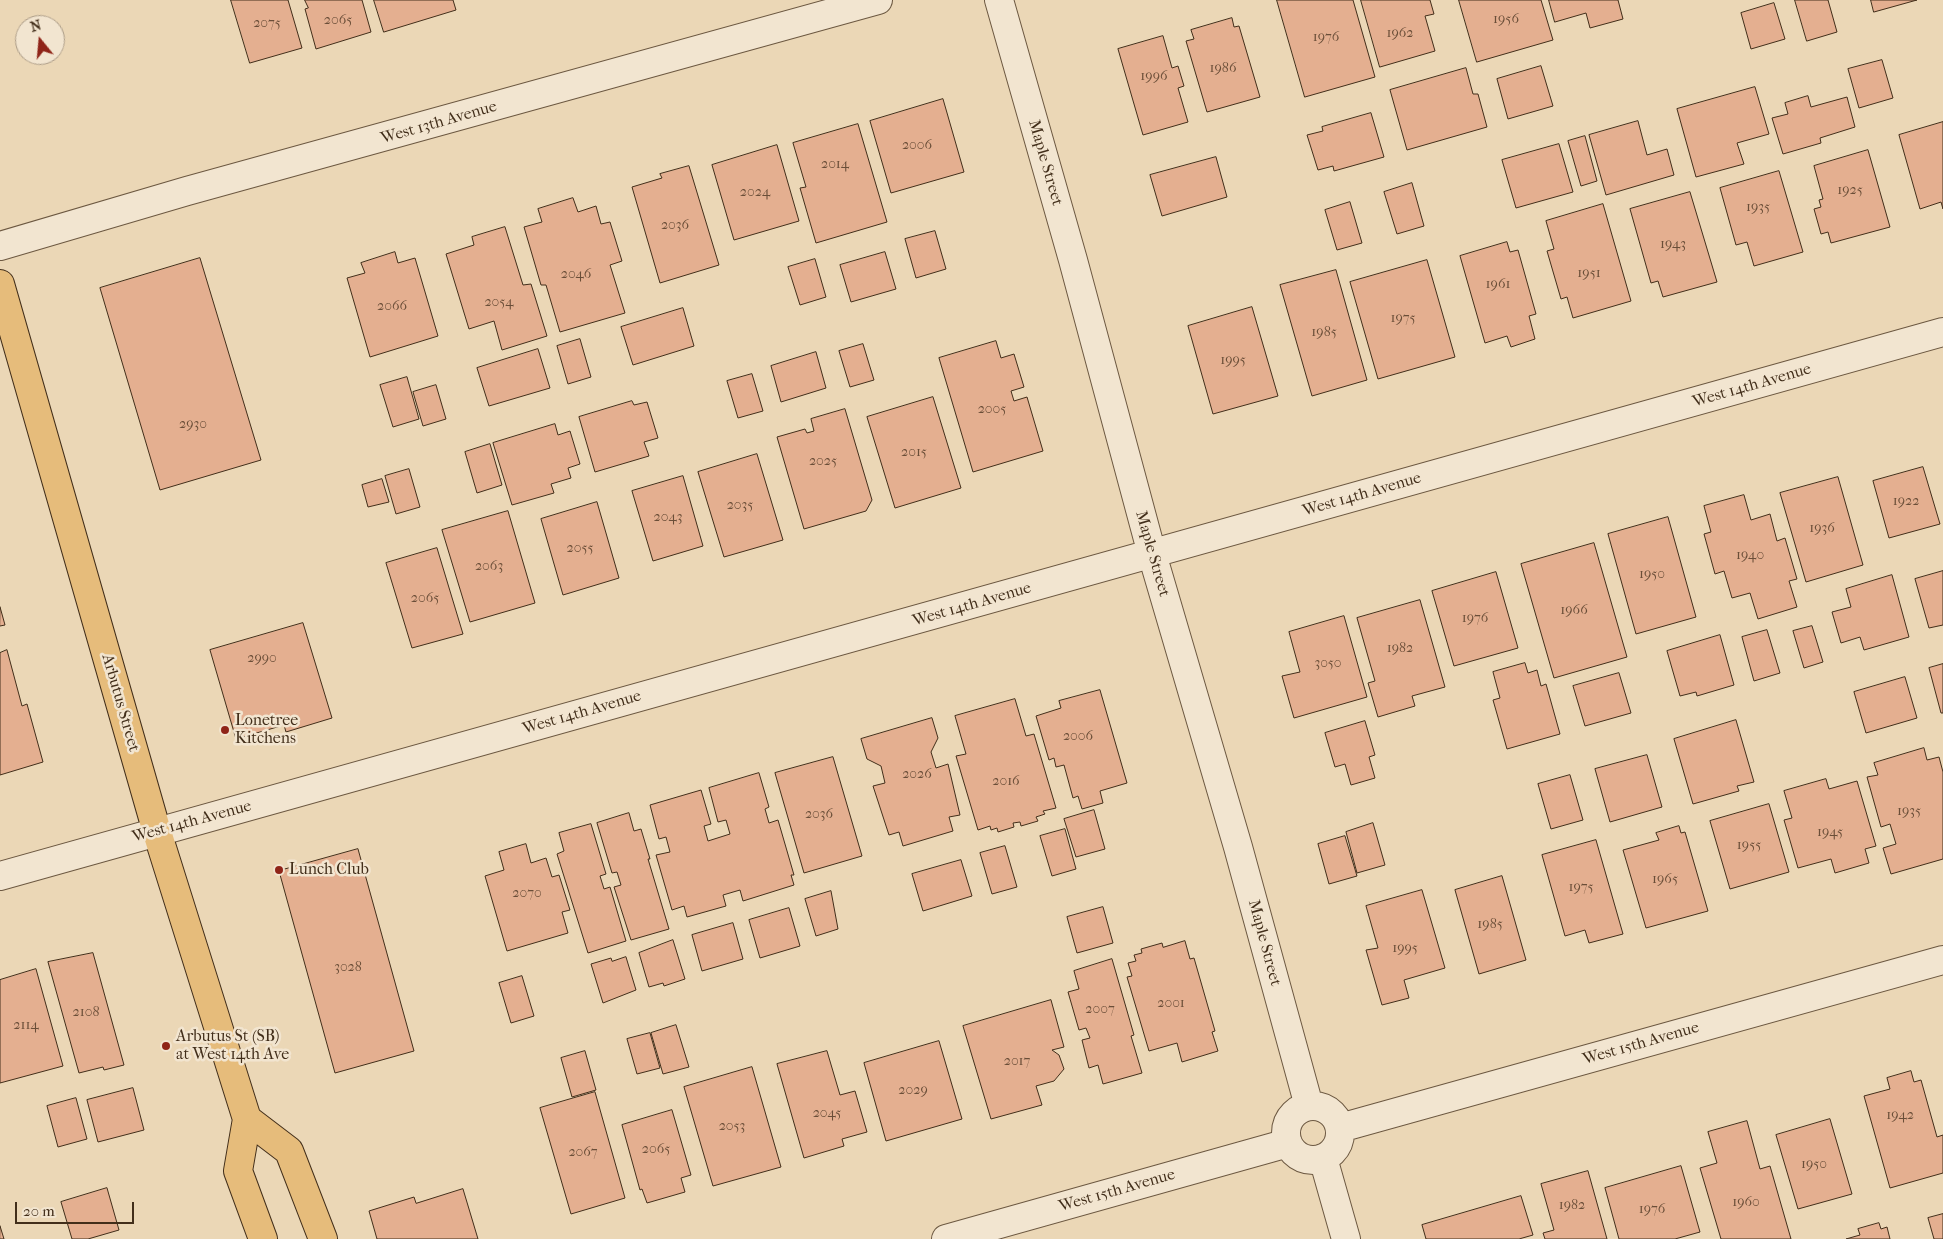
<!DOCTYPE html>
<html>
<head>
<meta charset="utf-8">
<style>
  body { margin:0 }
  #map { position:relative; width:1943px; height:1239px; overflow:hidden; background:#ebd7b6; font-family:"IM FELL French Canon",serif }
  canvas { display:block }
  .north { position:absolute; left:15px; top:15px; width:50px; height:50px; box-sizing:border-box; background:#f2e5d0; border:1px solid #ac9c87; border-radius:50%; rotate:343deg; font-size:14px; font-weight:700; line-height:20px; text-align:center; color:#422e1a }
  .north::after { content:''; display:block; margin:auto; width:18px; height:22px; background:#8f2418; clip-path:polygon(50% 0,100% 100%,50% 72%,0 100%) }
  .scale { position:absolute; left:15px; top:1202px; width:119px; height:22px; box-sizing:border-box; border:2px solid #422e1a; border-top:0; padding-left:6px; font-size:15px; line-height:18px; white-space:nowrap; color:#422e1a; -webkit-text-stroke:4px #f2e5d0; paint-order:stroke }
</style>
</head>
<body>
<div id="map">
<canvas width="1943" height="1239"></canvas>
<div class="north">N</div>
<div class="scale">20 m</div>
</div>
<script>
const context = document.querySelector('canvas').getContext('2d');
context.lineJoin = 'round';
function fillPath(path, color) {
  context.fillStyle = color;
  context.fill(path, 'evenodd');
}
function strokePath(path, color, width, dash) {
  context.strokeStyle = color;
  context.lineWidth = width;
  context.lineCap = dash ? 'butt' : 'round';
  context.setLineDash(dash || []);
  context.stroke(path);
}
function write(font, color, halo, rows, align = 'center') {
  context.font = font + ' "IM FELL French Canon",serif';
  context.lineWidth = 5;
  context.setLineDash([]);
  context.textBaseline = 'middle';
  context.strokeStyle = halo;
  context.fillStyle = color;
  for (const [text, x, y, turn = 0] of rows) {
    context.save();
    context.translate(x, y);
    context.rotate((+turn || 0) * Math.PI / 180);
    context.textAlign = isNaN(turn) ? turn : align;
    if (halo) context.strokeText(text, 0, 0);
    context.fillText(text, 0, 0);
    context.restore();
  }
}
const building = new Path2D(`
  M231 0H288L302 48 250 63Z
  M305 0H362L371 32 316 49 305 9 308 8Z
  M374 0H453L456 10 384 32Z
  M1277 0H1353L1375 77 1305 97Z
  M1361 0H1430L1434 14 1425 16 1435 51 1380 67Z
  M1459 0H1541L1553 40 1477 62Z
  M1549 0H1618L1623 19 1590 28 1586 13 1555 22Z
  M1795 0H1828L1837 32 1807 41Z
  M1871 0H1917L1874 12Z
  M1774 3 1785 39 1751 49 1741 13Z
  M1232 18 1234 27 1239 26 1260 97 1207 112 1186 41 1194 39 1191 30Z
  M1163 36 1172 68 1178 66 1184 86 1178 88 1188 122 1143 135 1118 49Z
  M1882 60 1893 98 1859 108 1848 69Z
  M1541 66 1553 106 1508 119 1497 79Z
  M1466 68 1473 94H1478L1487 127 1407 150 1390 90Z
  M1755 87 1769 134 1737 143 1744 164 1696 177 1677 109Z
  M1808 96 1811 107 1847 97 1855 127 1820 138 1821 143 1783 154 1772 118 1788 114 1785 103Z
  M943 99 964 172 891 193 870 121Z
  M1371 113 1384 157 1334 171 1333 166 1318 170 1307 135 1323 131 1322 127Z
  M1638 121 1647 155 1667 149 1674 175 1606 195 1589 135Z
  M1943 122V209L1941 202 1920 209 1899 135Z
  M858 124 887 222 816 243 800 188 806 187 793 143Z
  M1585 136 1597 181 1581 186 1568 141Z
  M1559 144 1573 192 1516 208 1502 160Z
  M777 145 799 221 734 240 712 165Z
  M1868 150 1890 227 1831 243 1828 232 1821 234 1814 209 1821 207 1819 200 1823 199 1814 166Z
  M1216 157 1227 197 1162 216 1150 175Z
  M689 166 719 265 660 283 632 187 662 178 660 174Z
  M1779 171 1803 252 1754 266 1747 242 1736 245 1720 188Z
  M1412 183 1424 226 1397 234 1384 192Z
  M1690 192 1717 282 1663 297 1658 281 1651 283 1630 209Z
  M573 198 578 212 596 206 601 224 610 222 622 261 610 265 625 313 560 332 546 285H541L524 227 542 222 538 209Z
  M1350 202 1362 243 1337 250 1325 210Z
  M1603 204 1631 301 1573 318 1567 297 1561 299 1547 251 1554 249 1546 221Z
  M505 227 523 285 531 284 547 336 502 350 494 321 469 329 446 254 474 245 472 237Z
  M935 231 946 269 916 278 905 239Z
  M1507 242 1510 252 1518 250 1536 314 1529 316 1535 339 1511 347 1507 336 1485 343 1460 256Z
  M395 252 398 263 415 258 438 336 370 357 347 278 365 273 361 263Z
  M885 252 896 289 851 302 840 265Z
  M200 258 261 460 160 490 100 288Z
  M815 259 826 297 800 305 788 267Z
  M1427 260 1455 357 1378 379 1350 282Z
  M1336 270 1367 380 1312 396 1280 285Z
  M1252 307 1278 396 1213 414 1188 326Z
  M683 308 694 346 633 365 621 327Z
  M580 339 591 377 568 384 557 346Z
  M996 341 1001 358 1014 354 1024 387 1011 391 1014 401 1027 397 1043 451 973 472 939 358Z
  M863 344 874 380 850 387 839 351Z
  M538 349 550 388 489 406 477 368Z
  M816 352 826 388 781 402 771 366Z
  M752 374 763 411 738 418 727 381Z
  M407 377 419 419 393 427 380 385Z
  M436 385 446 419 423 426 413 392Z
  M933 397 961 488 895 508 867 417Z
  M632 401 634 405 647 402 658 438 644 442 649 456 595 472 579 417Z
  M845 409 872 500 866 511 804 529 777 437 805 429 807 433 814 431 811 419Z
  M555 424 558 435 570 431 580 464 568 468 571 478 551 484 554 493 512 505 493 443Z
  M490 444 502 485 477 493 465 452Z
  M757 454 783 540 724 557 698 472Z
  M1923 467 1940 524 1889 538 1873 481Z
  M409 469 420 507 396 514 385 476Z
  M683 476 703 546 653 561 632 491Z
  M1838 477 1863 565 1806 582 1780 493Z
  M382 479 389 502 368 507 362 485Z
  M1744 495 1751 520 1770 514 1777 541 1785 538 1797 579 1789 581 1797 607 1758 619 1750 593 1732 598 1724 571 1715 574 1704 534 1711 532 1704 506Z
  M597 502 619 578 563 595 541 519Z
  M508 511 535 603 470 622 442 530Z
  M1668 517 1696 617 1636 634 1608 534Z
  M1594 543 1627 657 1554 678 1521 564Z
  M437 548 463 634 412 648 386 563Z
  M1943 571V625L1929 628 1915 579Z
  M1496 572 1518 648 1454 666 1432 591Z
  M1892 575 1909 637 1864 650 1860 637 1841 643 1832 612 1851 607 1846 589Z
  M1420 600 1445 687 1412 696 1415 706 1378 717 1368 683 1375 681 1357 618Z
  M0 607 5 625 0 626Z
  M1344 616 1367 697 1294 718 1282 676 1300 672 1289 632Z
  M303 623 332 718 286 732 284 725 236 739 210 650Z
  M1812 626 1823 662 1804 668 1793 631Z
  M1767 630 1780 673 1754 681 1742 637Z
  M1720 635 1734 685 1697 696 1696 692 1680 696 1667 651Z
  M7 650 22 706 27 704 43 762 0 775V653Z
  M1525 663 1528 673 1537 670 1541 686 1546 684 1560 734 1507 749 1493 700 1500 698 1493 672Z
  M1943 664V713H1941L1929 668Z
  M1619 673 1631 713 1585 726 1573 686Z
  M1905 677 1917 718 1866 733 1854 692Z
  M1100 690 1127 783 1100 791 1103 803 1082 809 1078 796 1073 798 1064 765 1056 767 1054 758 1049 760 1036 716 1061 708 1059 701Z
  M1015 699 1026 736 1034 734 1056 808 1043 811 1045 814 1036 817 1038 821 1021 826 1020 822 1013 823 1014 827 998 832 997 828 991 830 990 826 978 830 956 756 966 754 955 716Z
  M932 718 938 738 931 752 936 768 948 764 960 815 949 817 953 831 903 846 899 832 889 835 873 786 885 783 881 766 867 759 861 739Z
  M1736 720 1754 782 1737 786 1739 791 1693 804 1674 739Z
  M1365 721 1375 755 1369 757 1375 778 1351 785 1345 764 1335 767 1325 733Z
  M1924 748 1927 760 1939 757 1943 772V859L1891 874 1883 848 1896 844 1890 824 1881 827 1867 777 1878 775 1874 763Z
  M1647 755 1662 807 1610 822 1595 769Z
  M833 757 862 856 804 873 775 773Z
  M759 773 769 807 765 809 769 823 778 820 794 875H791L794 885 743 901 740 890 723 895 726 906 687 917 684 906 672 910 656 855 670 852 666 837 659 839 650 805 701 790 711 824 704 826 708 841 730 834 726 820 718 822 709 788Z
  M1570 775 1583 820 1551 829 1538 784Z
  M1826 779 1829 789 1857 781 1876 846 1865 849 1869 863 1835 873 1831 859 1798 868 1784 820 1792 818 1784 791Z
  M1769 804 1789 872 1730 889 1710 821Z
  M1094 810 1105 849 1076 857 1064 819Z
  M629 813 634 831 641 829 650 859H648L669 929 631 940 614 887 621 885 617 872 612 873 597 823Z
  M1373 823 1385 865 1357 873 1346 832Z
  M591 824 606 874 600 876 604 889 610 887 626 941 588 953 557 854 564 851 559 833Z
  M1679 826 1681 833 1685 832 1708 911 1646 928 1623 850 1659 840 1656 833Z
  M1065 829 1076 869 1052 876 1040 836Z
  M1345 836 1357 876 1329 884 1318 844Z
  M1596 840 1623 934 1589 943 1585 930 1565 936 1542 855Z
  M526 844 531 863 546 858 552 877 559 875 570 910 562 912 568 933 507 951 485 876 504 870 499 852Z
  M1005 846 1017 887 992 894 980 853Z
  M358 849 414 1051 335 1073 279 871Z
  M961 860 972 896 923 911 912 874Z
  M1502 876 1526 960 1479 974 1455 890Z
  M1422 890 1445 968 1404 980 1409 998 1382 1005 1366 950 1378 948 1366 906Z
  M831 891 838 929 816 936 805 899Z
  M1103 907 1113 943 1077 953 1067 917Z
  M789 908 800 946 760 958 749 920Z
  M733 923 743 959 702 971 692 935Z
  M673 940 685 979 664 986 663 983 649 987 639 953Z
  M1185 941 1190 959 1194 958 1215 1031 1212 1032 1218 1051 1182 1062 1177 1043 1149 1051 1127 977 1132 976 1128 963 1136 961 1134 955 1142 953 1141 949 1162 943 1163 947Z
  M93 953 124 1065 104 1070 103 1067 79 1073 48 962Z
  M626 957 636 990 603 1003 591 964 611 958 612 961Z
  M1112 959 1134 1035 1131 1036 1142 1073 1103 1084 1098 1065 1089 1068 1082 1040 1090 1038 1086 1028 1079 1030 1068 992 1079 989 1074 971Z
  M36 969 63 1066 0 1083V980Z
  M522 976 534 1016 511 1023 499 983Z
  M1051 1000 1064 1047 1052 1050 1059 1055 1064 1069 1054 1081 1036 1086 1042 1105 991 1119 963 1026Z
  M676 1025 689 1067 663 1074 651 1033Z
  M650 1033 660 1068 637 1074 627 1039Z
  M939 1041 962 1119 886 1141 864 1063Z
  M585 1051 596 1090 572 1097 561 1058Z
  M827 1051 840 1095 855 1091 867 1132 842 1139 844 1146 804 1158 777 1064Z
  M752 1067 781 1167 713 1186 684 1087Z
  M1911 1071 1914 1082 1921 1080 1937 1137 1943 1135V1173L1890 1188 1864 1096 1890 1089 1887 1078Z
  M133 1088 144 1130 98 1142 87 1100Z
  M595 1092 625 1198 571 1214 540 1108Z
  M76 1098 87 1139 58 1147 47 1106Z
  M672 1110 691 1175 681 1178 685 1192 647 1203 642 1189 640 1190 622 1125Z
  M1830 1119 1852 1194 1798 1209 1776 1135Z
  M1747 1121 1760 1169 1770 1166 1791 1239H1721L1700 1168 1717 1163 1708 1132Z
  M1681 1166 1700 1232 1675 1239H1619L1605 1188Z
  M1588 1171 1607 1239H1545L1543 1233 1554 1230 1541 1184Z
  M107 1188 119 1230 88 1239H72L61 1202Z
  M463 1189 478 1239H377L369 1211 414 1197 416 1203Z
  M1521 1196 1533 1235 1519 1239H1426L1422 1225Z
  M1943 1214V1239H1934L1928 1218Z
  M1879 1223 1881 1229 1887 1227 1890 1239H1846L1860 1235 1858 1229Z
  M0 1226 4 1239H0Z`);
fillPath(building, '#e4af90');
strokePath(building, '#422e1a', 1);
const minor = new Path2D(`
  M999 0 1073 260 1152 554 1238 847 1309 1106
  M0 246 187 191 878 0
  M0 876 1943 332
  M1286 1133a27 27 0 1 1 54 0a27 27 0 1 1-54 0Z
  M1340 1128 1943 960
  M1323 1158 1346 1239
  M946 1239 1288 1143`);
const major = new Path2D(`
  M0 284 157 832 247 1119 238 1171 263 1239
  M247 1119 289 1151 323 1239`);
strokePath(minor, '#6c5841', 30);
strokePath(major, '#422e1a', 30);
strokePath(minor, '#f2e5d0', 28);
strokePath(major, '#e6bc7b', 28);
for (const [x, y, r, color] of [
  [225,730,5,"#8f2418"],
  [279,870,5,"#8f2418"],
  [166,1046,5,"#8f2418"]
]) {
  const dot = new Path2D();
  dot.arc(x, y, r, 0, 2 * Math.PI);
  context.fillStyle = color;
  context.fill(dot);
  strokePath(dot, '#f2e5d0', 2);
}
write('14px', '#6a4e38', null, [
  ["1956",1506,20],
  ["2065",338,21],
  ["2075",267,24],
  ["1962",1400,34],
  ["1976",1326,38],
  ["1986",1223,69],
  ["1996",1154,77],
  ["2006",917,146],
  ["2014",835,165],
  ["1925",1850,191],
  ["2024",755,193],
  ["1935",1758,208],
  ["2036",675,226],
  ["1943",1673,245],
  ["1951",1589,274],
  ["2046",576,275],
  ["1961",1498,285],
  ["2054",499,303],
  ["2066",392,307],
  ["1975",1403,319],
  ["1985",1324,333],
  ["1995",1233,361],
  ["2005",992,410],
  ["2930",193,425],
  ["2015",914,453],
  ["2025",823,462],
  ["1922",1906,502],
  ["2035",740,506],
  ["2043",668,518],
  ["1936",1822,529],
  ["2055",580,549],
  ["1940",1750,556],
  ["2063",489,567],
  ["1950",1652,575],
  ["2065",425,599],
  ["1966",1574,611],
  ["1976",1475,619],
  ["1982",1400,649],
  ["2990",262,659],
  ["3050",1328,664],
  ["2006",1078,737],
  ["2026",917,775],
  ["2016",1006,782],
  ["1935",1909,812],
  ["2036",819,815],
  ["1945",1830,833],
  ["1955",1749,846],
  ["1965",1665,880],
  ["1975",1581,888],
  ["2070",527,894],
  ["1985",1490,925],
  ["1995",1405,949],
  ["3028",348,968],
  ["2001",1171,1004],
  ["2007",1100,1010],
  ["2108",86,1013],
  ["2114",26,1026],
  ["2017",1017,1062],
  ["2029",913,1091],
  ["2045",827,1114],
  ["1942",1900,1116],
  ["2053",732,1127],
  ["2065",656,1150],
  ["2067",583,1153],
  ["1950",1814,1165],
  ["1960",1746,1203],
  ["1982",1572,1206],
  ["1976",1652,1210]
]);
write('16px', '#422e1a', '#f2e5d0', [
  ["West 13th Avenue",439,123,-16],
  ["Maple Street",1045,163,74],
  ["West 14th Avenue",1752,386,-16],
  ["West 14th Avenue",1362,495,-16],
  ["Maple Street",1152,554,74],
  ["West 14th Avenue",972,605,-16],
  ["Arbutus Street",120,703,74],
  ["West 14th Avenue",582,713,-16],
  ["West 14th Avenue",192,822,-15],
  ["Maple Street",1264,943,75],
  ["West 15th Avenue",1641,1044,-16],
  ["West 15th Avenue",1117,1191,-16]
]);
write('16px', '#422e1a', '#f2e5d0', [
  ["Lonetree",235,721],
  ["Kitchens",235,739],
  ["Lunch Club",289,870],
  ["Arbutus St (SB)",176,1037],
  ["at West 14th Ave",176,1055]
], 'left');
</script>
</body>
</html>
